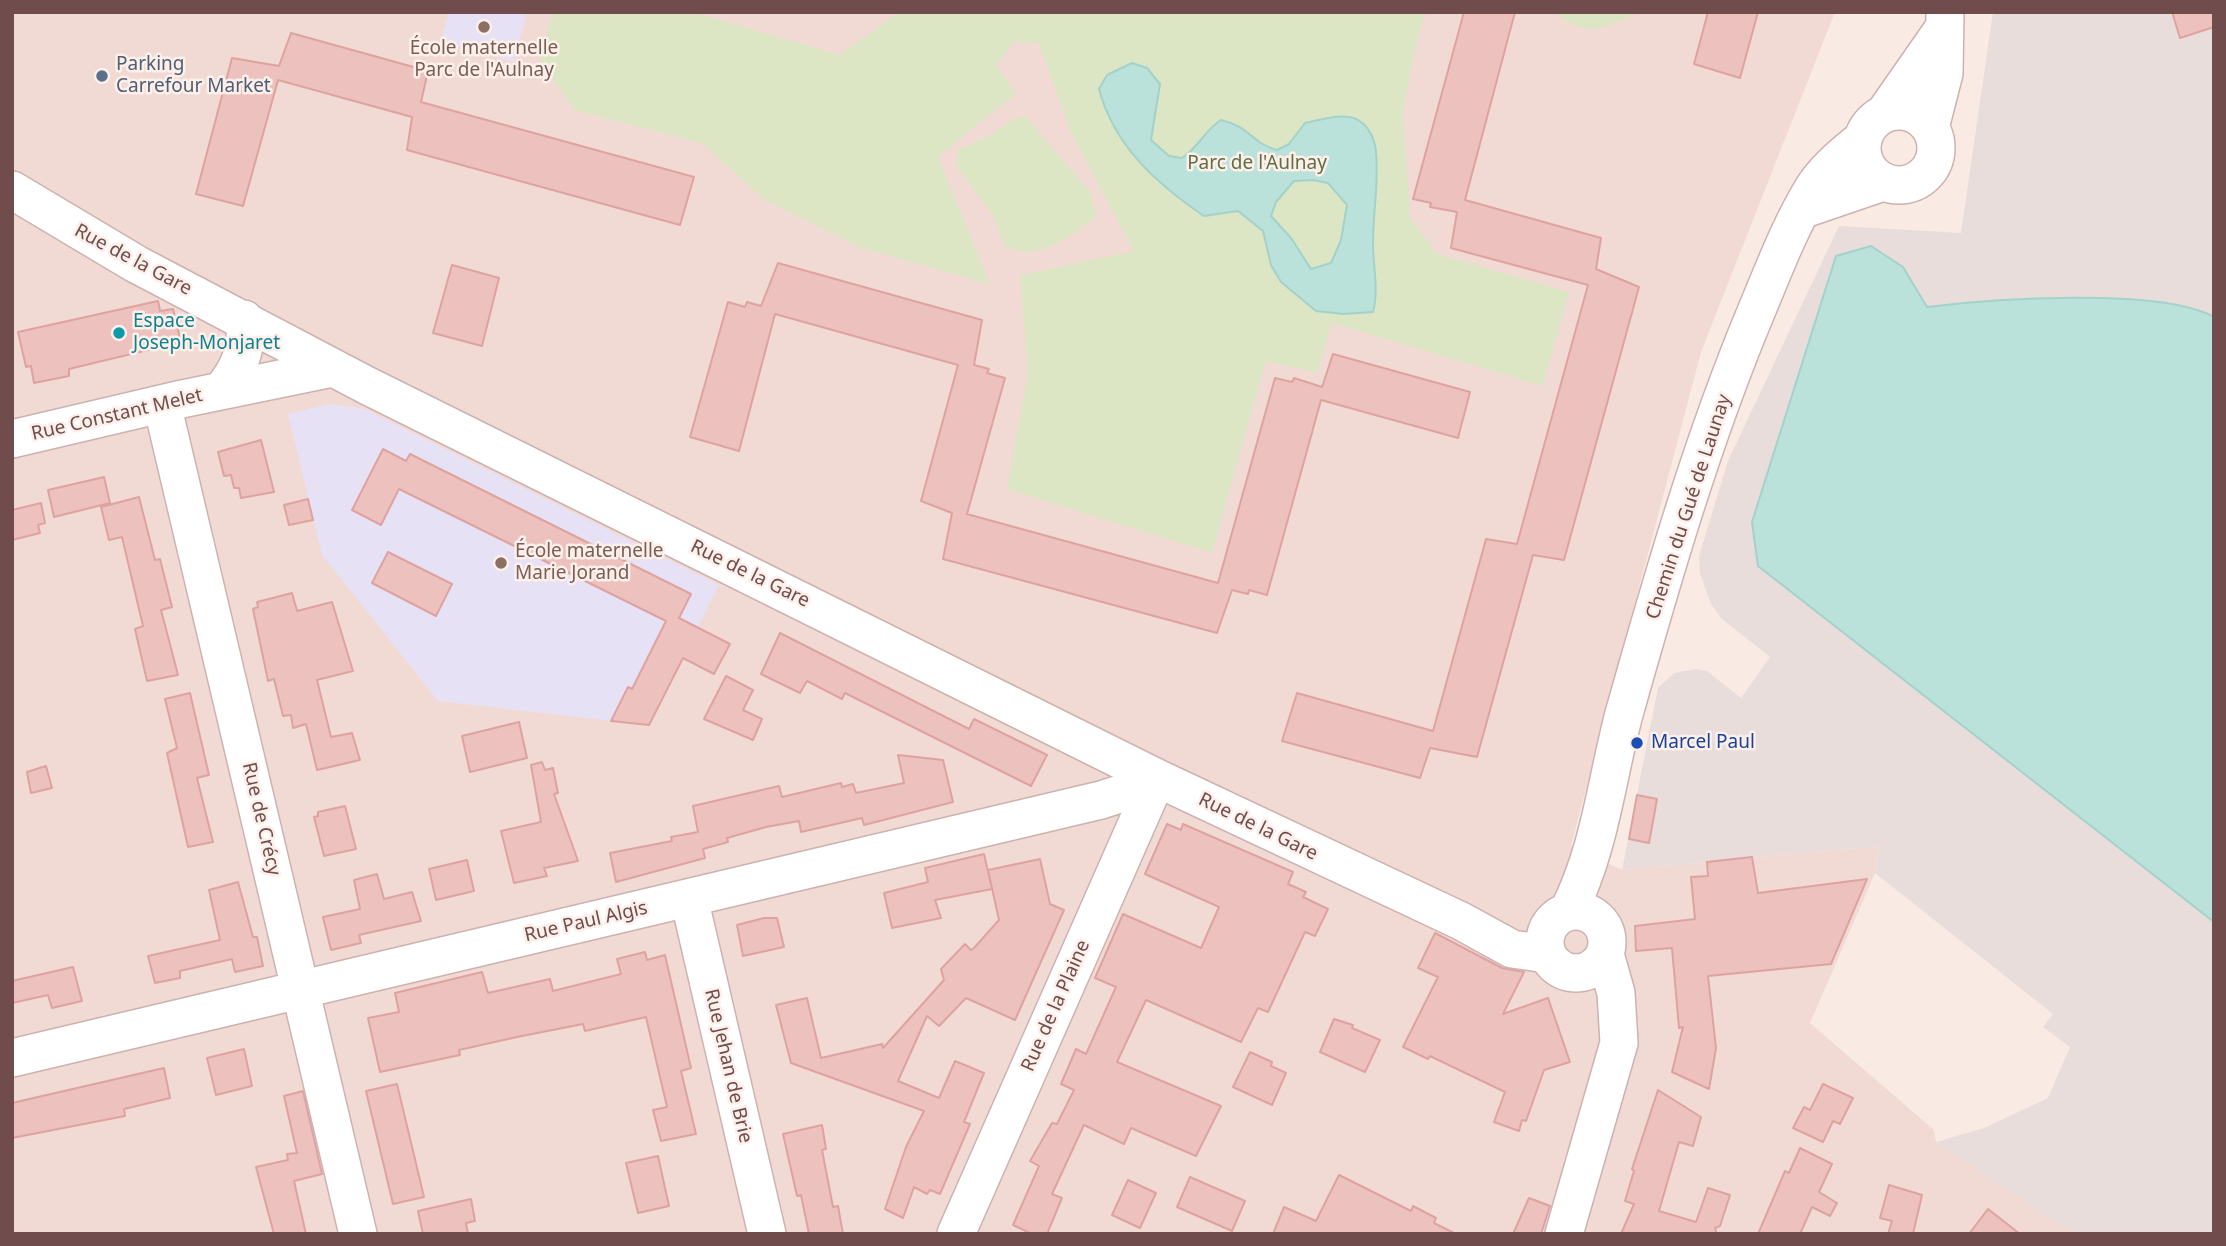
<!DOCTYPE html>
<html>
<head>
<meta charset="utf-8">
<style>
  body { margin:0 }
  #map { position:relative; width:2226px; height:1246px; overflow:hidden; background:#faeae4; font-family:"Noto Sans",sans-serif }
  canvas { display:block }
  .frame { position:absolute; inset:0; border:14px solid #704d4c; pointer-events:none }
</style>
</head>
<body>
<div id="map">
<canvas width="2226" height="1246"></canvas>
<div class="frame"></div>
</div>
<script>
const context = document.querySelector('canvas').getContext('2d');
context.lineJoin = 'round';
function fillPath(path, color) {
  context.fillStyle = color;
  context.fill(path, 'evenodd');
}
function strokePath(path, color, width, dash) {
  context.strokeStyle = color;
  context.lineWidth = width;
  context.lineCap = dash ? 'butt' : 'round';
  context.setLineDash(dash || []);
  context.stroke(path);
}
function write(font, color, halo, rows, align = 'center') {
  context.font = font + ' "Noto Sans",sans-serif';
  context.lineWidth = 5;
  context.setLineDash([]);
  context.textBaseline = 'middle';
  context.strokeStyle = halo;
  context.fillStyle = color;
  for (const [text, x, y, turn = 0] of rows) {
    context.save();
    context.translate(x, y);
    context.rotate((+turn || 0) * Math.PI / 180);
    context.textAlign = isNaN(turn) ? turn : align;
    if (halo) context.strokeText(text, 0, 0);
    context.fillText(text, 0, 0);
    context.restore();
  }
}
fillPath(new Path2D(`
  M12 12H1835L1701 352 1571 846 1622 870 1879 846 1875 873 1810 1023 1934 1130 1936 1142 2074 1234H12Z`), '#f1dad3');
fillPath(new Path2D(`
  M1993 12H2214V1234H2074L1936 1142 1984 1128 2048 1098 2070 1047 2043 1027 2053 1014 1875 873 1879 846 1622 870 1658 688 1674 673 1696 669 1707 671 1741 698 1770 657 1722 619 1711 604 1700 573 1699 556 1728 461 1839 226 1961 233Z`), '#e8dddb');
fillPath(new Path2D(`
  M449 12H527L514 62 441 41Z
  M330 404 365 409 719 585 649 725 438 701 322 555 288 414Z`), '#e7e1f6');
fillPath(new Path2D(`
  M553 12H693L839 55 899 12H1426L1417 38 1403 113 1410 217 1437 254 1569 292 1543 386 1332 323 1317 373 1266 361 1212 553 1007 489 1028 371 1020 275 1134 251 1071 133 1039 43 1013 42 996 66 1016 93 938 157 990 284 862 248 763 199 702 143 574 110 540 59Z
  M1553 12H1639C1606 30 1585 38 1553 12Z
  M1025 116 1089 190 1097 214C1082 230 1051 251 1027 252 1020 252 1011 248 1005 247L991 212 956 166 958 150 993 134 1014 118Z`), '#dde6c4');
const water = new Path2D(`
  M1132 63 1147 68 1160 84 1151 140 1169 156 1182 158C1198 148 1205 130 1221 120 1251 127 1251 143 1277 150L1289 144 1305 123C1320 120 1344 112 1358 120 1369 126 1375 140 1376 152 1379 181 1373 213 1373 243 1373 266 1379 290 1373 312L1343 314 1316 311 1281 282 1271 265 1263 231 1238 211 1204 216C1157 184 1114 146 1099 89L1107 75ZM1313 180 1328 183 1347 205 1341 240 1331 263 1311 269 1291 238 1271 216 1276 202 1294 181Z
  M1871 246 1903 267 1927 307C1991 299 2160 287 2214 317V922L1758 566 1752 522 1836 256Z`);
fillPath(water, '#bbe2da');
strokePath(water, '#a2d2ca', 2);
const building = new Path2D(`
  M1464 12H1515L1465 200 1601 238 1596 269 1639 287 1564 560 1533 555 1477 757 1430 748 1420 778 1282 741 1297 693 1433 731 1486 539 1517 544 1588 285 1451 248 1457 212 1430 207 1431 203 1413 199Z
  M1708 12H1758L1740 78 1694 64Z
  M2172 12H2214V27L2180 38Z
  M291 33 428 71 421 102 694 177 680 225 407 150 412 117 278 80 243 206 196 194 232 58 279 66Z
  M778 263 982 320 974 365 989 369 987 373 1005 378 967 514 1218 583 1275 378 1292 382 1294 378 1322 387 1333 354 1470 392 1458 438 1321 400 1267 595 1249 590 1248 594 1232 590 1217 633 943 559 952 513 921 501 958 365 775 314 739 451 690 437 728 302 745 307 747 302 761 306Z
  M452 265 499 278 482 346 433 333Z
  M158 301 160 311 173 309 181 342 69 369V376L34 383 31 366 26 367 18 332Z
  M261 440 274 492 241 498 239 488H234L231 475 224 476 218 452Z
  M383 449 406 461 410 454 691 594 679 618 730 644 714 674 683 658 649 725 611 721 628 687 632 689 666 621 399 489 381 525 352 510Z
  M104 477 110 503 54 517 48 490Z
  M139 497 155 560 160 559 172 607 161 610 178 675 147 681 135 629 143 626 122 537 109 540 101 507Z
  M308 499 313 520 289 525 284 505Z
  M41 503 45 523 38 525 40 533 12 540V510Z
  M388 552 452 584 436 616 372 583Z
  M292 593 297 611 332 602 353 671 317 680 331 737 352 733 360 760 317 770 306 724 293 728 291 715 283 716 274 679 268 681 253 609 258 607 257 602Z
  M780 633 969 729 974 719 1047 755 1031 786 845 693 842 699 807 681 800 693 761 674Z
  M726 676 753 690 743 710 762 719 753 740 704 719Z
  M190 693 209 775 197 778 213 842 188 847 167 753 177 748 165 699Z
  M519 722 527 758 470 772 462 736Z
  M898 755 943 760 953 802 864 825 862 818 801 832 799 821 766 827 727 838 728 842 703 849 705 858 616 882 610 853 672 841 671 837 698 832 693 806 779 786 782 797 841 783 842 787 853 784 856 793 904 783Z
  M542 762 545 770 553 768 558 793 554 794 578 861 544 868 547 876 514 883 501 831 541 822 531 765Z
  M46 766 52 788 31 793 27 772Z
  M1637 795 1657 799 1649 843 1629 839Z
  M345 806 356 849 324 856 314 817 318 816V812Z
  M1167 824 1181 830 1183 824 1293 872 1288 884 1306 892 1303 897 1328 909 1315 936 1305 932 1268 1012 1258 1008 1241 1042 1146 1000 1117 1062 1221 1106 1196 1156 1131 1128 1124 1144 1084 1125 1052 1194 1062 1198 1047 1234H1032L1013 1225 1039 1166 1030 1161 1052 1123 1057 1124 1074 1090 1061 1084 1076 1049 1086 1054 1116 987 1095 978 1123 914 1201 948 1219 907 1145 874Z
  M984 854 992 889 935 900 941 918 892 928 884 893 928 882 925 868Z
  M1752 857 1758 893 1867 879 1831 964 1708 976 1716 1048 1709 1089 1672 1072 1683 1027 1679 1028 1672 948 1636 951 1635 926 1695 919 1691 877 1708 876 1707 862Z
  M1040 859 1050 904 1064 910 1015 1020 966 998 939 1026 927 1016 898 1081 939 1098 955 1061 984 1073 964 1122 970 1124 940 1194 930 1190 927 1194 914 1187 903 1218 885 1209 906 1147 924 1111 791 1063 776 1005 807 998 821 1058 882 1044 883 1048 944 980 941 969 965 944 971 950 974 948 999 920 988 870Z
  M467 860 474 891 436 900 429 869Z
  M377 874 384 899 412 892 421 921 359 935 361 943 331 950 323 917 360 909 354 880Z
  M238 882 253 937H257L263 966 235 972 232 959 180 971V978L155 983 148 956 220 940 209 890Z
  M764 918H777L784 947 743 956 737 925Z
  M1435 933 1502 968 1524 972 1503 1014 1548 998 1570 1062 1544 1070 1526 1121 1522 1120 1519 1131 1494 1122 1505 1092 1430 1056 1428 1059 1403 1047 1438 977 1418 968Z
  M645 952 647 960 665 955 691 1068 681 1071 696 1134 661 1141 653 1110 667 1107 646 1017 585 1031 583 1024 517 1037 459 1050 460 1055 380 1072 368 1018 399 1012 395 993 482 972 488 993 550 979 553 991 621 974 617 959Z
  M73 967 82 1001 52 1008 48 995 12 1003V981Z
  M1334 1019 1353 1025 1352 1028 1380 1040 1365 1072 1320 1052Z
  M244 1049 252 1086 216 1095 207 1058Z
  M1250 1052 1272 1062 1271 1066 1286 1073 1272 1105 1233 1087Z
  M164 1068 170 1098 124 1109 125 1116 12 1138V1103Z
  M397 1084 424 1197 393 1204 366 1091Z
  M1823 1084 1853 1098 1840 1124 1833 1121 1823 1142 1793 1128 1804 1107 1810 1110Z
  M1658 1090 1701 1117 1693 1146 1679 1142 1659 1211 1696 1222 1708 1188 1730 1195 1720 1226 1715 1228 1717 1234H1621L1634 1204 1625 1201 1634 1171 1632 1169Z
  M303 1091 322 1174 294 1181 306 1234H274L256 1167 288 1160 287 1154 297 1153 284 1096Z
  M822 1125 826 1149 822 1150 833 1207 838 1206 843 1234H809L801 1195 797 1196 783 1134Z
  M1800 1148 1832 1164 1819 1192 1837 1203 1830 1216 1812 1207 1800 1234H1758L1785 1171 1789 1173Z
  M658 1156 669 1206 638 1213 626 1163Z
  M1339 1175 1411 1211 1413 1206 1436 1218 1434 1223 1456 1234H1273L1284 1207 1316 1221Z
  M1190 1177 1245 1201 1232 1231 1177 1207Z
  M1128 1180 1156 1193 1140 1228 1112 1215Z
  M1889 1185 1922 1195 1913 1234H1888L1892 1221 1880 1218Z
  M1529 1198 1550 1206 1541 1234H1513Z
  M471 1199 475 1221 466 1223 468 1234H423L418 1211Z
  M1988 1209 2020 1234H1969Z`);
fillPath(building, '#edc1be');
strokePath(building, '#dea3a0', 2);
const minor = new Path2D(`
  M1862 148a37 37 0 1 1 74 0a37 37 0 1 1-74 0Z
  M1884 114 1944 28
  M1930 128 1944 73 1945 12
  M12 190 136 264 366 385 1157 778 1461 921 1512 949 1547 954
  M1804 209 1883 182
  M221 391C239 370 249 347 244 319
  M162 404 358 1234
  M12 439 182 399 333 368
  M689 898 767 1234
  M1545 942a31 31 0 1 1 62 0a31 31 0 1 1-62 0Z
  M1568 912C1600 849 1606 782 1624 714 1662 579 1702 441 1756 312 1774 269 1790 226 1814 187 1826 169 1846 152 1863 139
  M12 1058 1101 800 1135 789 1157 778
  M956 1234 1157 778
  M1564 1234 1619 1043 1616 993 1605 954`);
strokePath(minor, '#cdb2af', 40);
strokePath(minor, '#fff', 37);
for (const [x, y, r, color] of [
  [484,27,7,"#8d6e63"],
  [102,76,7,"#5c6f8a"],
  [119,333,7,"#0f9aa8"],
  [501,563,7,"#8d6e63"],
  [1637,743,7,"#1a4fb4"]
]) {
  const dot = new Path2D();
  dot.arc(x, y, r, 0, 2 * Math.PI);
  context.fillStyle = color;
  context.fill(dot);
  strokePath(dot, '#fdefea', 2.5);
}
write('19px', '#785e54', '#fdefea', [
  ["École maternelle",484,49],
  ["Parc de l'Aulnay",484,71],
  ["École maternelle",515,552,"left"],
  ["Marie Jorand",515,574,"left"]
]);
write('19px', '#4e5e75', '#fdefea', [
  ["Parking",116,65],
  ["Carrefour Market",116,87]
], 'left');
write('19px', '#5f6f42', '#fdefea', [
  ["Parc de l'Aulnay",1257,164]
]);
write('19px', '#704d4c', '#fdefea', [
  ["Rue de la Gare",133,260,28],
  ["Rue Constant Melet",117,415,-13],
  ["Chemin du Gué de Launay",1689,507,-72],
  ["Rue de la Gare",750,574,26],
  ["Rue de Crécy",261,819,77],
  ["Rue de la Gare",1258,827,26],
  ["Rue Paul Algis",586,922,-13],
  ["Rue de la Plaine",1056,1006,-66],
  ["Rue Jehan de Brie",728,1066,77]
]);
write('19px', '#0d838f', '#fdefea', [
  ["Espace",133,322],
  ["Joseph-Monjaret",133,344]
], 'left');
write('19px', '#164399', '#fdefea', [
  ["Marcel Paul",1651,743]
], 'left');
</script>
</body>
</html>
